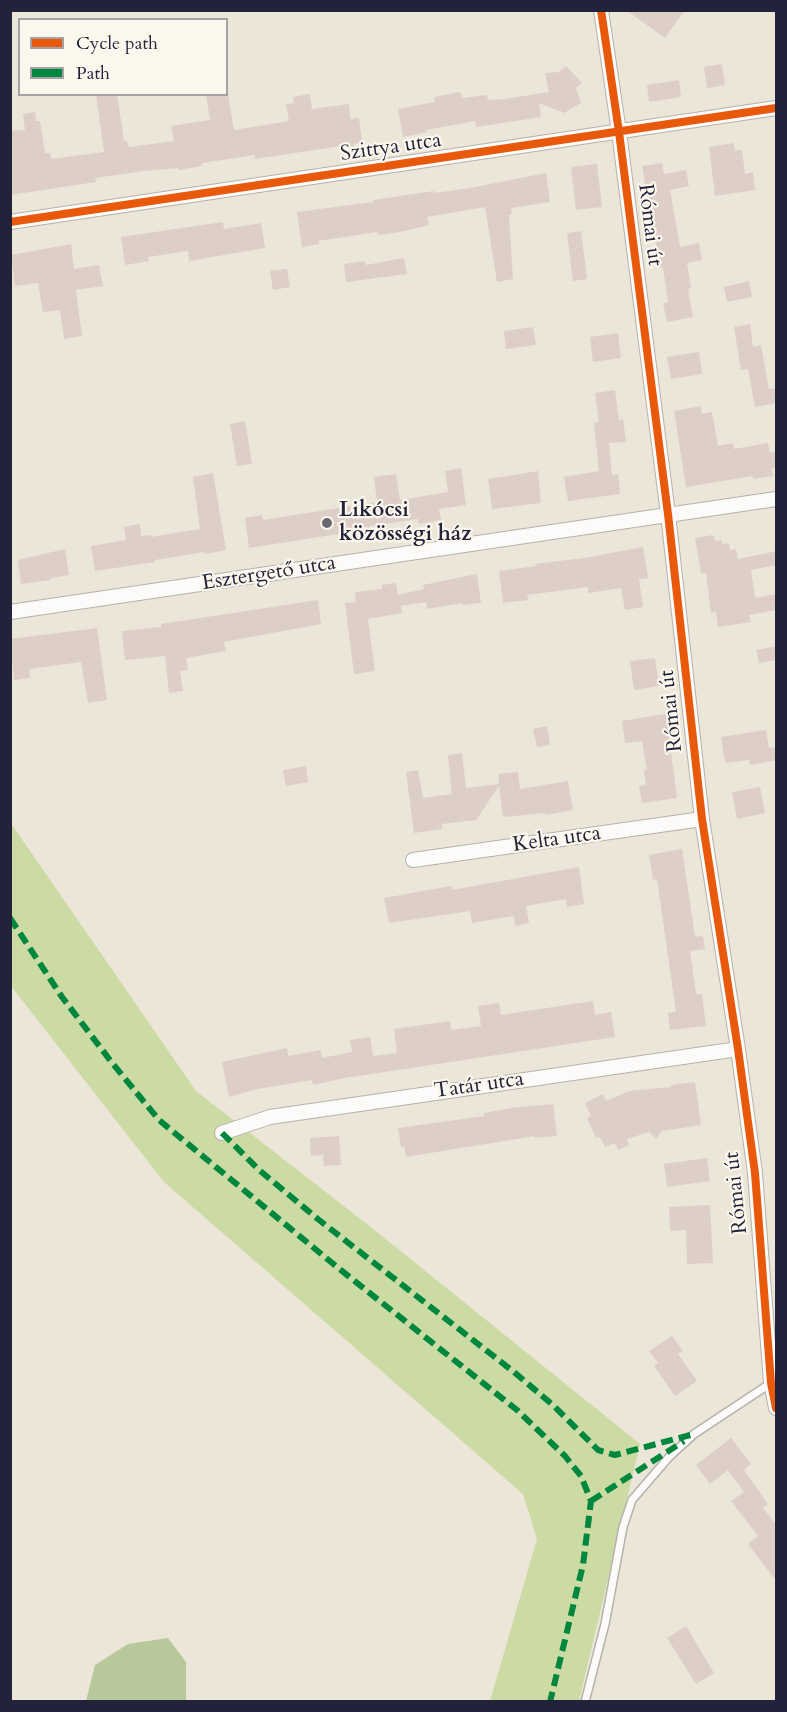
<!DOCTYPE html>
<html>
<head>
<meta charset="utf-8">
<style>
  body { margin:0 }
  #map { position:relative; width:787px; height:1712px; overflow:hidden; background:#ebe6d8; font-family:Cardo,serif }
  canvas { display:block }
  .frame { position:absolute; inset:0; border:12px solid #22223b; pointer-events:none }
  .legend { position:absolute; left:18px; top:18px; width:210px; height:78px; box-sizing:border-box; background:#fbf7ec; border:2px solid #a4a2a5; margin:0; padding:8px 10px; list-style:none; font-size:18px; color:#22223b }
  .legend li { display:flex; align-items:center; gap:12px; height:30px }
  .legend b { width:30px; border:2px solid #a4a2a5 }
</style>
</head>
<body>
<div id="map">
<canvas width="787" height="1712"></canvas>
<div class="frame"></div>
<ul class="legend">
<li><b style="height:8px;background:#e8590c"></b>Cycle path</li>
<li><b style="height:8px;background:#00873e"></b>Path</li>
</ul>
</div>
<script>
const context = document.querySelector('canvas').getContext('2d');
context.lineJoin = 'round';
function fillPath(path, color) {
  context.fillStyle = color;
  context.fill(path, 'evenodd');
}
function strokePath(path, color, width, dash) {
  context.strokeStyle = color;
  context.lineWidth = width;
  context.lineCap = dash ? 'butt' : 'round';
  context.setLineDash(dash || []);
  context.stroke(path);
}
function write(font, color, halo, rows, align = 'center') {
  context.font = font + ' Cardo,serif';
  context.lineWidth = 4.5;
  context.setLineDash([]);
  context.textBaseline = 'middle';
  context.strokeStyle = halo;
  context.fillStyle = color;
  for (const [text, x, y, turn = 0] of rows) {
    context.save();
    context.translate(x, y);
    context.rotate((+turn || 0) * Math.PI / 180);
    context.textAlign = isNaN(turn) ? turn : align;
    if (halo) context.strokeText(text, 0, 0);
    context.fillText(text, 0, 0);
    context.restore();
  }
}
fillPath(new Path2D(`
  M10 822 196 1091 372 1228 640 1444 579 1701H490L537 1539 523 1494 164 1182 11 986Z`), '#ccdaa3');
fillPath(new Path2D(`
  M168 1638 186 1662V1701H86L95 1665 128 1644Z`), '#b7c99a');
fillPath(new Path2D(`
  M626 10H685L665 38Z
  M722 64 725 85 707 88 704 67Z
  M566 66 582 83 576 88 581 103 564 113 539 103 541 117 476 127 475 121 426 130 427 132 403 137 398 109 435 102 434 97 460 92 462 98 487 95 488 100 498 99V100L549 92 545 73 559 72Z
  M679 80 681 97 649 102 647 85Z
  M96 94H117L124 141H127L129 147 174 141 171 126 210 120 206 94H228L234 130 289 121 286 104 294 103 293 97 310 94 312 109 349 104 350 119 359 118 362 142 354 144V149L342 151 341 146 255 159V155L202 163V166L178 170V168L144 171 95 178 96 182 10 195V131L25 130 23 114 35 112 36 121H40L45 153H50L51 159 104 152Z
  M734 143 735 151 742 150 745 174 753 172 755 190 715 196 709 147Z
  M662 163 664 174 686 170 689 186 670 190 680 247 699 243 702 260 687 263 691 288 688 289 693 317 667 322 663 303 668 302 663 267 660 268 655 237 649 238 645 216 651 215 642 166Z
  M597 164 602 207 576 210 571 167Z
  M546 173 550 202 511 208 512 214 509 215 513 279 497 282 485 207 427 217 429 225 400 232 378 235 377 232 318 241 319 244 302 247 297 212 373 202V200L434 191 435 193 470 188Z
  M223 222 224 229 261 223 265 248 189 261 188 251 148 257 149 261 125 265 121 237Z
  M581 231 587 279 573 281 567 233Z
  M71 244 74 269 99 265 103 286 76 290 82 336 64 339 60 310 43 312 38 283 15 286 11 255Z
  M404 258 407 274 346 282 344 264 365 261 366 265Z
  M287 269 290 287 273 290 270 271Z
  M749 281 752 297 727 302 724 287Z
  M750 324 753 347 761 345 769 389 777 388V403L755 407 748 369 741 370 734 327Z
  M533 327 536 345 506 349 504 331Z
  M618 333 621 358 593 362 590 337Z
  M699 352 702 374 671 379 667 357Z
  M615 390 619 420 623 419 626 442 609 443 612 475 618 474 620 494 568 501 564 477 599 471 594 423 599 422 595 393Z
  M701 406 702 414 712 412 718 446 733 443 734 449 768 443 770 453 777 451V468H772L773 476 753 479V476L686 487 674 411Z
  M245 421 252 464 237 466 230 424Z
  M461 468 466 505 439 509 441 520 419 524 418 519 370 526V529L249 548 245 518 262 515 263 520 377 502 374 477 396 474 400 500 448 492 445 471Z
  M538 471 541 503 492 509 488 479Z
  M213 473 226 550 205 554 204 552 155 560V562L95 571 91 546 126 540 124 527 140 524 141 536 151 535V537L200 529 193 477Z
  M713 535 715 541 722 540V544L729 543 730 550 736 549 738 559 777 551V565L751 570 755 598 777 594V610L749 615 751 622 718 627 716 612 711 613 706 573H701L695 538Z
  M643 547 648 578 639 579 643 607 625 610 621 588 588 593V587L527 595 528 600 503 603 499 571 536 566 535 564 584 558Z
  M65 549 69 575 51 578V580L21 584 18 560Z
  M477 574 481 603 463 605V603L427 609 426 602 401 606 402 613 368 619 375 671 354 674 345 603 356 602 355 592 382 589V585L396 583 398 595 424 589 423 585Z
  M318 600 321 624 224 642 226 651 186 658 188 670 180 671 183 691 169 693 165 656 125 660 122 631 161 627V624Z
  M97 628 107 700 88 703 81 662 29 669 30 678 14 680 10 639Z
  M777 646V660L759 663 756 650Z
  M655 658 659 686 634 690 630 661Z
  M666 714 677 798 642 803 639 786 646 785 644 770H647L642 741 625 743 622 721Z
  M547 726 550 745 537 747 533 729Z
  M766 730 769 748 777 747V760L750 765 749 760 725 763 721 737Z
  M462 753 466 788 499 784 498 774 518 772 520 789 568 781 573 810 545 815V813L503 817 499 786 476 820 442 824V829L414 833 406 772 418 770 423 798 452 794 448 755Z
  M306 766 308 782 286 786 283 770Z
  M760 787 765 813 737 819 732 792Z
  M682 849 695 937 703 936 705 949 690 951 696 994H702L706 1026 670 1030 668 1013 676 1012 657 879 653 880 649 855Z
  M579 867 584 904 567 907 566 899 526 906 529 923 515 926 514 916 472 923 470 911 389 923 384 898 451 886 452 890Z
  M593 1001 595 1015 611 1012 615 1037 345 1078 313 1085 312 1080 257 1089 229 1097 222 1062 287 1048 288 1056 321 1050 322 1058 352 1052 350 1040 370 1037 373 1056 397 1053 394 1029 450 1021 451 1030 481 1026 478 1006 499 1003 501 1015Z
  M695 1082 701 1125 662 1131 656 1139 649 1132 627 1139 629 1145 618 1150 615 1143 605 1147 600 1137 596 1138 587 1118 591 1116 585 1103 603 1094 606 1101 629 1091 671 1087 670 1085Z
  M553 1104 557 1136 535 1138V1136L406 1157 404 1146 401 1147 398 1128 484 1116V1113L511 1108Z
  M339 1136 341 1165 324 1166 323 1155 311 1156 310 1138Z
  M707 1158 710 1181 667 1187 664 1164Z
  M710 1205 713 1263 687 1264 686 1230 670 1231 669 1207Z
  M672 1336 683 1351 678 1354 697 1381 675 1396 654 1366 658 1363 649 1351Z
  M731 1438 751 1464 744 1470 768 1504 763 1508 777 1526V1582L748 1544 758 1536 731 1501 744 1492 728 1470 710 1484 696 1465Z
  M686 1626 714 1673 696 1684 667 1638Z`), '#ddcfc8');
const service = new Path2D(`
  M585 1702 605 1624 623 1527 632 1500 669 1457 694 1434 771 1383`);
const minor = new Path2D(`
  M601 10 619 132 668 514 702 819 738 1049 755 1173 771 1383 776 1408
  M10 222 776 108
  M10 612 776 499
  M413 860 702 819
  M222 1133 270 1117 738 1049`);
strokePath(service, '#b5b2ab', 10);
strokePath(minor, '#b5b2ab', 16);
strokePath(service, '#fcfbf9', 7);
strokePath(minor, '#fcfbf9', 14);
strokePath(new Path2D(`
  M10 918 62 997 113 1064 159 1120 337 1267 517 1410 565 1456 581 1476 591 1501 583 1565 550 1702
  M222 1133 258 1169 319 1220 514 1372 554 1406 598 1450 615 1455 694 1434
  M591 1501 684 1441`), '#00873e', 6, [12, 6]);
strokePath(new Path2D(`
  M601 10 619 132 668 514 702 819 738 1049 755 1173 771 1383 776 1408
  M10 222 776 108`), '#e8590c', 8);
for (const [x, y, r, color] of [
  [327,523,6,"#686772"]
]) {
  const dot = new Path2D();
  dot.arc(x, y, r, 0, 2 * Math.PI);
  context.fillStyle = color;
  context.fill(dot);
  strokePath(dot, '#fbf7ec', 2);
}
write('21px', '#22223b', '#fbf7ec', [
  ["Szittya utca",391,148,-8],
  ["Római út",649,225,83],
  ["Esztergető utca",269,574,-9],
  ["Római út",672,711,-96],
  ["Kelta utca",557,840,-8],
  ["Tatár utca",479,1086,-8],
  ["Római út",737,1193,-96]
]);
write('bold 21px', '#22223b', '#fbf7ec', [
  ["Likócsi",339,511],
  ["közösségi ház",339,535]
], 'left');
</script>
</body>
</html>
